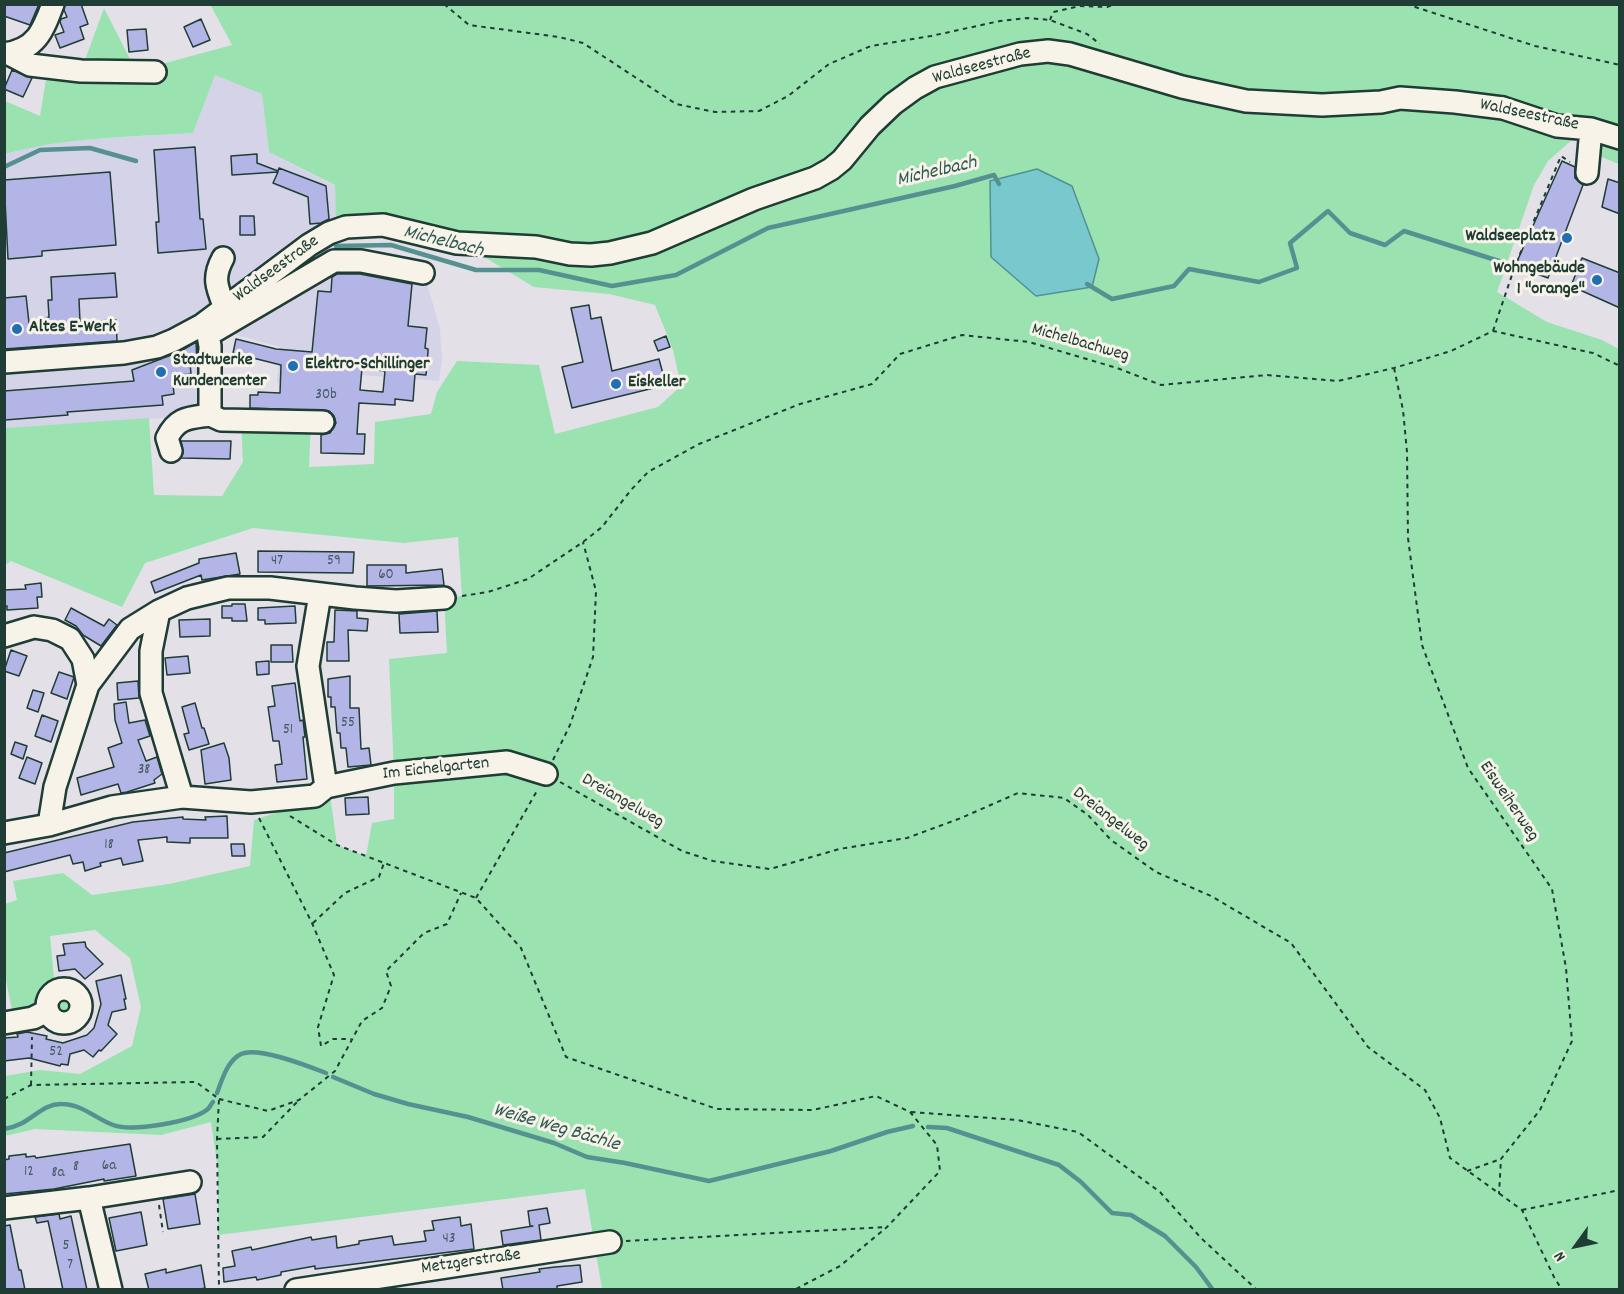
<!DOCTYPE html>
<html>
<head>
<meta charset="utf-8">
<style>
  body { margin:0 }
  #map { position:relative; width:1624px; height:1294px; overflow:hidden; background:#e3e0e8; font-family:Dekko,sans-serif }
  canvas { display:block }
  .frame { position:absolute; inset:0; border:6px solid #1f3d34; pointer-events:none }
  .north { position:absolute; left:1546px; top:1216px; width:60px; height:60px; -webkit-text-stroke:4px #f7f3e8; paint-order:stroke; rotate:237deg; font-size:16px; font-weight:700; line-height:24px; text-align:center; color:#1f3d34 }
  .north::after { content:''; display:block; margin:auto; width:21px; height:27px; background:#1f3d34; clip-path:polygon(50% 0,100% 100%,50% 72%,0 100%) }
</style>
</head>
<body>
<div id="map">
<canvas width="1624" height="1294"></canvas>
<div class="frame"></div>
<div class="north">N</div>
</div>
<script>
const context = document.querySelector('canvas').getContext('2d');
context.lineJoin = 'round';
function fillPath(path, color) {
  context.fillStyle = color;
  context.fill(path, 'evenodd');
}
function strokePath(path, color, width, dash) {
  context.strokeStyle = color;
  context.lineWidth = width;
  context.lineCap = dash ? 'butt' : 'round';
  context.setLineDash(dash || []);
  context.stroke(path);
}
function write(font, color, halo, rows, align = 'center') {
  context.font = font + ' Dekko,sans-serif';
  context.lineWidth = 6;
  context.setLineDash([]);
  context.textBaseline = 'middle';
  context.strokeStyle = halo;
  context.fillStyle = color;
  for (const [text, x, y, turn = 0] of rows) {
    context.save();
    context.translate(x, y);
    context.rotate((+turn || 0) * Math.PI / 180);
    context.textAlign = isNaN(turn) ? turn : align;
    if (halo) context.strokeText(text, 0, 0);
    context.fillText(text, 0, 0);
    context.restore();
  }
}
fillPath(new Path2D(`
  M215 74 262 94 269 152 335 186 338 252 423 269 440 329 442 359 439 381 309 371 293 383H277L280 347 226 332 210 346V415L5 428V154L34 146 93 139 193 133Z`), '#d5d3e8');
fillPath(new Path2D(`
  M210 4 1619 5V125L1597 118 1548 161 1534 185 1497 292 1547 322 1602 340 1619 349V1289H602L585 1189 218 1235V1170L211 1122 161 1135 35 1129 5 1136V1076L40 1070 80 1074 132 1046 141 1007 130 958 95 930 50 936 54 978 35 1011 13 1015 5 975V904L17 900 13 881 63 873 92 895 169 884 250 866 254 820 330 795 337 845 366 856 372 823 394 819V773L389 659 447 653 444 598 462 596 458 537 404 543 253 528 145 563 122 607 11 561 5 565V428L149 418 154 495 222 496 243 462 241 420 311 422 309 467 374 464 375 422 431 414 437 392 457 361 539 365 555 434 658 407 681 386 673 350 655 305 609 294 534 287 456 240 336 223 335 185 269 152 262 94 215 75 193 133C130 137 66 137 5 154V101L40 116 48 67 81 71 104 8 136 71 232 45Z
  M1605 142 1619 147V164L1599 156Z
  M47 1006a17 17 0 1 1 34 0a17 17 0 1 1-34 0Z`), '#9ae2b0');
const water = new Path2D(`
  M1037 169 1072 186 1099 259 1092 287 1036 296 991 257 990 181Z`);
fillPath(water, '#78c9ce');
strokePath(water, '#549190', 1.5);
strokePath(new Path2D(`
  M4 167 40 150 90 148 136 161
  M336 246 391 245 476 270H539L612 286 676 275 768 228 955 186 994 175 999 184
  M1087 284 1112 299 1174 286 1189 269 1259 282 1297 268 1290 243 1328 211 1350 233 1385 245 1404 231 1502 262
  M333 1077 374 1094 408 1104 468 1117 554 1143 587 1157 625 1163 709 1181 831 1151 887 1132 913 1126
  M217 1093C222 1080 227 1061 241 1054 258 1046 308 1066 326 1073
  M928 1127 947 1128 1059 1165 1081 1182 1112 1213 1131 1215 1165 1236 1196 1267 1213 1290
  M4 1129C30 1126 40 1103 62 1104 82 1104 96 1119 113 1125 133 1132 192 1122 208 1109 210 1107 211 1104 213 1102`), '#549190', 4.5);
const building = new Path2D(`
  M4 4H39L30 25 4 16Z
  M65 4H81L88 24 80 27 84 39 60 48 55 35 64 32 60 22 61 19 67 17 64 10Z
  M201 19 210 40 193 47 184 27Z
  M146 29 148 50 129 52 127 30Z
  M12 70 32 78 23 97 4 89Z
  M195 147 200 219H203L206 249 158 253 156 222H159L154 150Z
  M257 154V163L278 171 279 168 326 186 329 219 321 223 310 224 308 197 273 183 278 172 232 175 231 156Z
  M1562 161 1575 167V178L1583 185 1548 278 1515 266Z
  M110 172 116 245 42 251V256L8 259 4 180Z
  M1608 179 1620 183V214L1602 207Z
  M240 216H254L255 235H240Z
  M1582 258 1620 273V308L1571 286Z
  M115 273 117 297 79 299 80 322 116 320 117 341 4 349V298L26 296 29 323 49 317 48 300H52L51 277Z
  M337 274H360L412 284 408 326 427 328 425 348 428 349V352L426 375 415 374 413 401 395 399V405L359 403 357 434H365L364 454 321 453V435L330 433 336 423 334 416 329 411 250 408V395H258V392L280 393 281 365 233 353 236 339 276 349 312 352 318 291 331 292 332 277ZM362 368 385 371 383 392 360 390Z
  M589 305 591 319 601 317 612 371 659 359 666 385 572 408 562 367 583 362 571 308Z
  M666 336 670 347 658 351 654 341Z
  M196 342 197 362 190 363 191 374 172 376 174 394 162 396 163 405 67 412 68 415 5 420 4 391 134 381 132 370 179 352Z
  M181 441H231L230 459 181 458 183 453Z
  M258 551 354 552 353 573 258 572Z
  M236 553 240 574 202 580 201 575 155 593 151 582 199 563V559Z
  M367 565H406V573L442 569 444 585 367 586Z
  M41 583 42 597H37L38 608 7 610V606H4V590L26 589 25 585Z
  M232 604H245L247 621H232V618H222V606H232Z
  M295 606 296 623 265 624V620H258V608Z
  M71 608 104 626 109 619 117 625 101 646 83 635 76 626 65 620Z
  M335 610 357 611V618L368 619 367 631 348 630 349 661H327V642H334Z
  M437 611 438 632 400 633 399 614Z
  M210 619V636L180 637 179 620Z
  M271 645H292L293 662H271Z
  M11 650 27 656 19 676 4 671Z
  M188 656 190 673 167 675 165 658Z
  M269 661V674L257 675 256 662Z
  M59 672 74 677 67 699 51 693Z
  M350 676V708H359L361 749 369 748 371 765 348 767 346 748H341L340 733H337L335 707H331V697H328V679Z
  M138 681 139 698 118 700 117 683Z
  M295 683 300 721 303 720 305 737H303L307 779 277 782 275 765 282 764 279 741H273L268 707 275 706 272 686Z
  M33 690 44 693 38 712 27 708Z
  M126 702 129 723 145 720 150 736 138 740 146 761 157 757 162 774 154 780 155 783 127 792 121 793 118 784 81 795 77 778 114 767 108 748 122 743 115 720 114 704Z
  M195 703 202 728H204L209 744 189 750 184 734 189 733 182 707Z
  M42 715 58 721 51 742 35 736Z
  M15 742 27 746 23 759 11 754Z
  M224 743 229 758 231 780 205 784 201 750Z
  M27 757 42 763 35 784 19 778Z
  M368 797 369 814 346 815 345 798Z
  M227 816 228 838H190V843L167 842V837L138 840 143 861 123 865 121 858 100 863 101 866 85 871 83 862 73 864 70 855 4 872V853L133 822 183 817V819L206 820 205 817Z
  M231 844H244L245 856H232Z
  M85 942 86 947 103 964 85 979 75 969 59 971 57 956 65 955 63 944Z
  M121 975 126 999H124L126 1009 112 1012 108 1025 117 1034 101 1051 99 1050 93 1057 84 1050 70 1054 68 1065 61 1064 60 1066 29 1058 4 1061V1038L18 1037 17 1034 27 1032 47 1036 46 1039 63 1043 87 1035 94 1028 101 1004 96 981Z
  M130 1144 136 1176 104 1181V1179L54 1189 4 1194V1160L9 1159V1156L26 1154V1157L35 1156 36 1158Z
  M195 1194 200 1224 168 1229 163 1199Z
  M547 1208 550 1223 539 1225 541 1240 503 1245 501 1231 533 1226H530L528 1211Z
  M141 1212 147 1245 116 1251 109 1218Z
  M59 1214 60 1219 71 1216 87 1290H63L48 1221 37 1223 35 1217Z
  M460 1217 461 1226 471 1224 474 1249 315 1269V1266L281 1272V1275L257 1280 256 1277 224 1282 223 1268 235 1266 232 1251 251 1247 252 1250 311 1237 312 1240 336 1236 337 1248 359 1244V1241L392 1236 394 1245 426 1241 424 1231 434 1230 432 1221Z
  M10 1225 19 1270H21L25 1290H4V1226Z
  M201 1265 205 1288 197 1290H149L145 1274 166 1269V1273Z
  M580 1265 582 1282 557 1286V1290H503L501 1278 540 1272 539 1269 555 1267Z`);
fillPath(building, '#b3b5e7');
strokePath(building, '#1f3d34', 1.5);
const minor = new Path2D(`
  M4 54C36 50 43 31 53 4
  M9 54 30 65 81 71 155 72
  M1587 173 1591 129
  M223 258C212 278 217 288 225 308
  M208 335 334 261H361L423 273
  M4 362 124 353 157 347 174 340 202 325 309 245 329 233 346 227 383 225 457 243 536 247 570 254 591 255 610 253 652 243 754 199 815 178 831 169 842 160 870 126 893 104 915 88 935 77 1020 54 1048 51 1070 54 1182 87 1246 101 1322 105 1381 102 1400 98 1455 102 1503 108 1557 126 1591 129 1620 138
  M210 415 221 420 323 422
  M171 451 167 438C177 417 189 418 210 415V346L208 335 202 325
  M320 594 308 666 326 787
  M159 611 151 651V693L182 797
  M4 636 34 627 52 630 70 639 83 659 88 685 55 787 49 825
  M88 685 130 629 159 611 187 598 228 588H270L355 598 396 601 444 598
  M4 833 49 825 112 807 182 797 251 802 315 796 326 787 394 773 507 762 546 774
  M47 1006a17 17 0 1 1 34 0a17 17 0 1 1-34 0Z
  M4 1023 33 1018 47 1011
  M89 1198 111 1290
  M4 1208 89 1198 190 1182
  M296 1290 610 1242`);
strokePath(minor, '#1f3d34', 26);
strokePath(new Path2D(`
  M444 4 469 25 559 37 583 43 676 104 715 112 759 111 788 96 829 64 871 46 931 36 1000 21 1027 18 1050 20 1087 34 1100 44
  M1406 4 1535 46 1620 65
  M1050 20 1053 12 1080 6 1107 7 1115 4
  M1493 331 1515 266 1561 156 1570 162
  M1394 368 1403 410 1407 452 1408 538 1422 645 1468 768 1552 889 1566 968 1572 1041 1540 1110 1501 1159 1499 1194
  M462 596 488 592 528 579 583 542 602 527 631 490 648 472 699 444 800 404 872 384 900 354 962 335 1029 342 1117 368 1161 385 1267 375 1338 381 1394 368 1451 351 1493 331 1593 353 1620 366
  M553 760 570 725 593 657 596 591 583 542
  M560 782 682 851 713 861 770 869 839 849 907 838 961 818 1018 793 1064 798 1088 815 1111 840 1156 872 1211 896 1291 943 1368 1047 1425 1090 1440 1118 1450 1158 1522 1210 1554 1277 1562 1290
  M290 816 337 845 476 898 521 948 566 1057 717 1109 813 1110 876 1096 910 1112 937 1145 940 1171 887 1227 840 1266 794 1290
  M259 818 312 923 334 975 318 1027 321 1046 333 1039H351
  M476 898 538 789
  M313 923 345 893 379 877 384 863
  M31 1085 32 1037
  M4 1099 31 1085 196 1082 219 1099 217 1139 219 1290
  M219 1099 268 1111 299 1100 335 1071 362 1021 382 1008 391 986 386 971 424 933 447 924 461 893
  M911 1112 1017 1120 1078 1132 1160 1192 1201 1238 1257 1290
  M217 1139 263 1137 298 1101
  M1467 1171 1501 1159
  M159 1205 163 1232
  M1522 1210 1620 1190
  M626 1241 887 1227`), '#1f3d34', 2, [4.5, 4.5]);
strokePath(minor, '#f7f3e8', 21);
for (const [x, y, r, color] of [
  [1567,238,6,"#1f6fb2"],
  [1597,280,6,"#1f6fb2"],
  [17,329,6,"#1f6fb2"],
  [293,366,6,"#1f6fb2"],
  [161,372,6,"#1f6fb2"],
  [616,384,6,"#1f6fb2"]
]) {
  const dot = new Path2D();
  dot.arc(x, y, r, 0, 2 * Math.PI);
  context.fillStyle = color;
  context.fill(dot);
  strokePath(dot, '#f7f3e8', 2);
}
write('15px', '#445b61', null, [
  ["30b",326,396],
  ["47",277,562],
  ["59",334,562],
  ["60",386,576],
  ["55",348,724],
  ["51",288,731],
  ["38",144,771],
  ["18",109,846],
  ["52",56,1053],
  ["6a",109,1167],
  ["8",76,1168],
  ["12",29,1173],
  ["8a",58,1174],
  ["43",449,1240],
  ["5",66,1247],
  ["7",70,1266]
]);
write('18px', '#1f3d34', '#f7f3e8', [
  ["Waldseestraße",982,67,-15],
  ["Waldseestraße",1529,116,12],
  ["Waldseestraße",277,270,-36],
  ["Michelbachweg",1080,344,16],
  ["Im Eichelgarten",436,770,-6],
  ["Dreiangelweg",622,802,30],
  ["Eisweiherweg",1508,802,56],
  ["Dreiangelweg",1110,820,38],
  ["Metzgerstraße",471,1263,-8]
]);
write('bold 18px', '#1f3d34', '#f7f3e8', [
  ["Waldseeplatz",1555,238,"right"],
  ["Wohngebäude",1585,270,"right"],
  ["1 \"orange\"",1585,291,"right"],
  ["Altes E-Werk",29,329],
  ["Stadtwerke",173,362],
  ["Kundencenter",173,383],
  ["Elektro-Schillinger",305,366],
  ["Eiskeller",628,384]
], 'left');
write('italic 20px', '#315953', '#f7f3e8', [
  ["Michelbach",937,173,-13],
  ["Michelbach",443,243,14],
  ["Weiße Weg Bächle",556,1129,16]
]);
</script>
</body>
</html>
